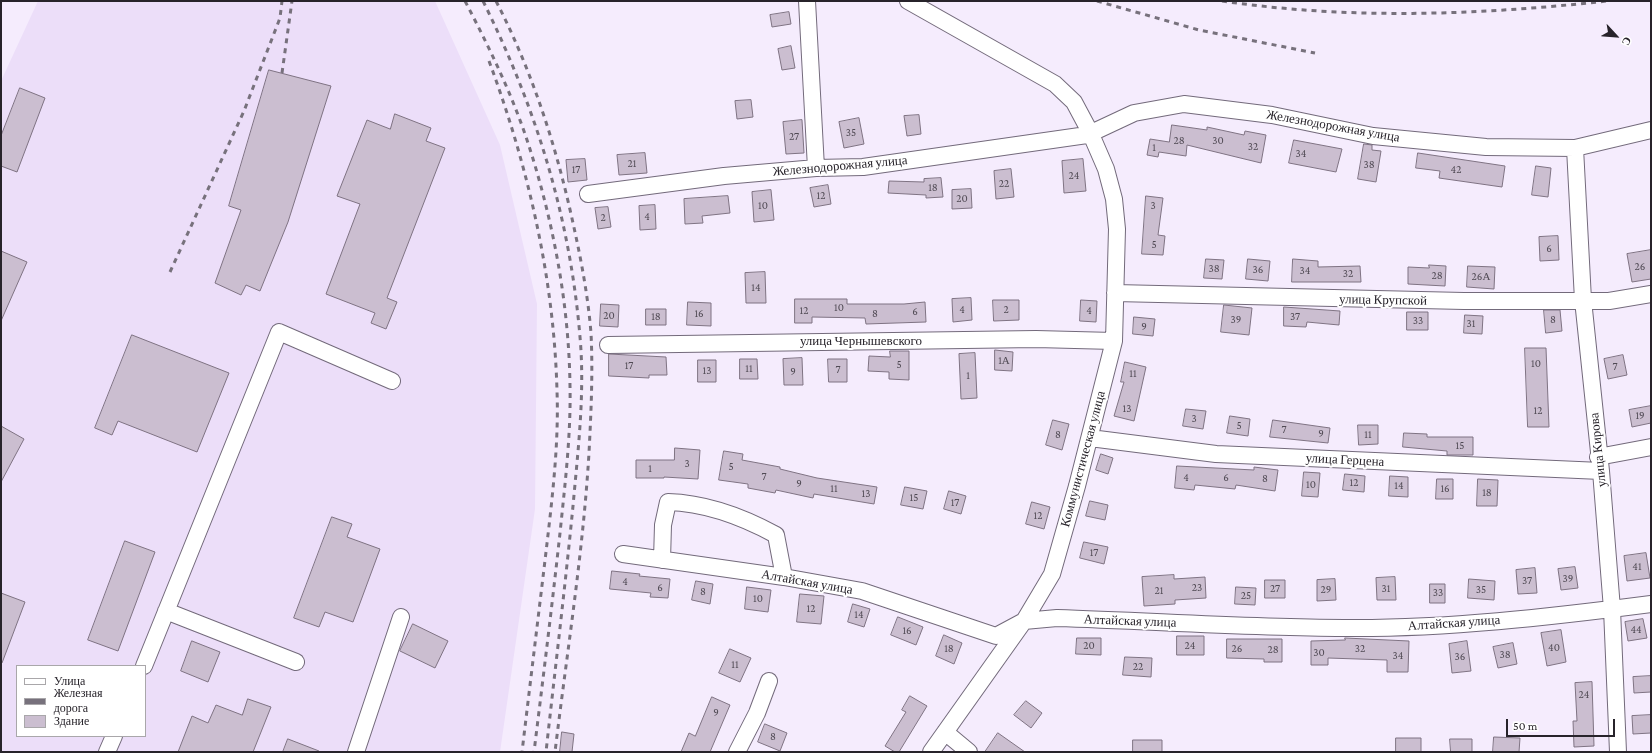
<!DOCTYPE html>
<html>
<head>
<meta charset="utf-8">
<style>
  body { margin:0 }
  #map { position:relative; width:1652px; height:753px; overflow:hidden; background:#f5ecfd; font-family:"Crimson Pro",serif }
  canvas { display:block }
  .frame { position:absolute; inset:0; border:2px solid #27232a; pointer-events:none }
  .legend { position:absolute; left:16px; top:665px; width:130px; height:72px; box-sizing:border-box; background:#fff; border:1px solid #a9a7aa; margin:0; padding:5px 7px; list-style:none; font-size:12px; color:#27232a }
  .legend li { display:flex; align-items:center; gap:8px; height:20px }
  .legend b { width:20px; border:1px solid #a9a7aa }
  .north { position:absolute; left:1596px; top:16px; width:40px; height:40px; -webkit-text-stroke:3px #fff; paint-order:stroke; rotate:116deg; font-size:11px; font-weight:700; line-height:16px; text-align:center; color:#27232a }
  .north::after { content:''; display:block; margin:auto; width:14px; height:18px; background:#27232a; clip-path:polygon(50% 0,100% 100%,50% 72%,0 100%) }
  .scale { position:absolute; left:1506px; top:719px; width:109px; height:18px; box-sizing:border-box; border:2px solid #27232a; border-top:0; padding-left:5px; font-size:12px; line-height:14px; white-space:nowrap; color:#27232a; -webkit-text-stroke:3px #fff; paint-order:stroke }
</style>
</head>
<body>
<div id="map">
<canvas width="1652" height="753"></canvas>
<div class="frame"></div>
<ul class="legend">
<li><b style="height:5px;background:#fff"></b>Улица</li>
<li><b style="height:5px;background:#77717c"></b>Железная дорога</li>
<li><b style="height:11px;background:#cbbed0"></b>Здание</li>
</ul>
<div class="north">С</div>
<div class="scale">50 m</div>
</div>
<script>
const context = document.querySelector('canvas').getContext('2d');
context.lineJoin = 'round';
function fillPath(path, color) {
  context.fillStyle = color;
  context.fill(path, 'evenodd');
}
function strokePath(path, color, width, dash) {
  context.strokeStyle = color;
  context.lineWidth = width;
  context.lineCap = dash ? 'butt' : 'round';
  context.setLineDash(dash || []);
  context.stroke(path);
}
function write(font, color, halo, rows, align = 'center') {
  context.font = font + ' "Crimson Pro",serif';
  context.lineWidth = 4;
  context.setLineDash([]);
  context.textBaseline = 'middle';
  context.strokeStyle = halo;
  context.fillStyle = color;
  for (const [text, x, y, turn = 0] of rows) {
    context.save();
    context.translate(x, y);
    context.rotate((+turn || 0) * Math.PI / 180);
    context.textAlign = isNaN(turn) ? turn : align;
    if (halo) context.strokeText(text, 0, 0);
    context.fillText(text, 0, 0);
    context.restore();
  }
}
fillPath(new Path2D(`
  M38 1H435L500 145 537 304 535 509 500 752H1V81ZM17 666H145V736H17Z`), '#ecdef9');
const building = new Path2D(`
  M789 12 791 24 772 27 770 15Z
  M791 46 795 68 782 70 778 49Z
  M269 70 331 86 288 222 260 291 246 285 241 295 215 283 241 210 229 206Z
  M20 88 45 98 17 172 1 166V136Z
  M751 100 753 117 737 119 735 101Z
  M395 114 431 128 426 141 445 148 387 298 397 302 386 329 371 323 375 313 326 294 360 204 337 196 367 120 390 129Z
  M919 115 921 134 907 136 904 116Z
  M859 118 864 144 844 148 839 122Z
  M802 120 804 153 786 154 783 122Z
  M1172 125 1207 130V127L1244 135 1245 131 1266 135 1261 163 1187 145 1186 156 1159 152 1158 157 1147 155 1150 139 1169 142Z
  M1294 140 1342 149 1336 172 1289 163Z
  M1364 144 1372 145V150L1381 151 1376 182 1358 179Z
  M645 153 647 173 619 175 617 155Z
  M1418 153 1505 166 1502 187 1439 178 1440 171 1416 168Z
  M585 159 587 180 568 182 566 160Z
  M1083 159 1086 191 1064 193 1062 161Z
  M1536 166 1551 168 1548 197 1532 195Z
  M1011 169 1014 197 996 199 994 171Z
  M941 178 943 197 926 198V195L888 193 889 181 924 182V179Z
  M828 185 831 204 814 207 810 188Z
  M971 189 972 208 952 209V190Z
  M771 190 774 220 754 222 752 192Z
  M728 196 730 213 702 216 703 223 685 224 684 199Z
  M1146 196 1163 198 1158 235 1165 236 1163 255 1142 254Z
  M655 205 656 229 640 230 639 206Z
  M608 207 611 227 598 229 595 208Z
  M1558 236 1559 260 1540 261 1539 237Z
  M1651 250V279L1632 282 1627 254Z
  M1 251 27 262 1 321Z
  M1206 259 1224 260 1222 279 1204 278Z
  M1248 259 1270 261 1268 281 1246 279Z
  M1293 259 1318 261V267L1360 266 1361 282H1292Z
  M1429 265 1446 266 1445 286 1408 284V267L1429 268Z
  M1468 266 1495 267 1494 289 1467 287Z
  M765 272 766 303H746L745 273Z
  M971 298 972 320 953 322 952 299Z
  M795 299H847V304H904L925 302 926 322 866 324 865 318 812 317V323H795Z
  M993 300H1019V320L994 321Z
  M1081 300 1097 301 1096 322 1080 321Z
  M688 302 711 303V326L687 325Z
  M601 304 619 305 618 327 600 326Z
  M1224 305 1252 308 1249 335 1221 332Z
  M1284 307 1340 311 1339 325 1307 322 1306 327 1284 326Z
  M646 309H666V325H646Z
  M1544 310H1560L1562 331 1546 333Z
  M1407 312H1428V330H1407Z
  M1465 315 1483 316 1482 334 1464 333Z
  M1134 317 1155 319 1153 336 1133 334Z
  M132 335 229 373 197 452 118 421 112 435 95 428Z
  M1525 348H1546L1549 427H1528Z
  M995 350 1013 352 1012 371 995 370Z
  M890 351H909V380L889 379V372L868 371 869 356 890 357Z
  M975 353 977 398 961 399 959 354Z
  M609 354 666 357 667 375H649V378L609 376Z
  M1623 355 1627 375 1608 379 1604 359Z
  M802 358 803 385H784L783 359Z
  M740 359H757L758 379H740Z
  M828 359H847V382H829Z
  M698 360H716V382H698Z
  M1125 362 1146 367 1134 421 1114 416 1124 382H1121Z
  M1651 406V423L1632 427 1629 410Z
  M1186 409 1206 411 1203 429 1183 426Z
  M1230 416 1250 419 1248 436 1227 433Z
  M1053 420 1069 424 1062 450 1046 445Z
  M1273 420 1330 428 1328 443 1270 437Z
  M1358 425H1378V444L1359 445Z
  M1 426 24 439 1 482Z
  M1404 433 1427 434V437H1473V455H1447V451L1403 447Z
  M675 448 700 450 698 479 664 477V478H636V460H674Z
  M724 451 743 454 742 460 780 467V469L817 478 877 487 874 504 814 494 813 498 776 490 775 493 748 488V484L719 480Z
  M1101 454 1113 458 1108 474 1096 470Z
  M1177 466 1254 470V467L1278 470 1275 491 1236 485 1235 489 1195 485 1194 490 1175 488Z
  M1304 472 1320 473 1318 497 1302 496Z
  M1345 474 1365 476 1364 492 1343 490Z
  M1390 476 1408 477V497L1389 496Z
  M1437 479H1453V499H1436Z
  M1478 479 1498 480 1497 506H1477Z
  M905 487 927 491 923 509 901 505Z
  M949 491 966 496 961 514 944 509Z
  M1090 501 1108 505 1105 520 1086 516Z
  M1032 502 1050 507 1044 529 1026 524Z
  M332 517 352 524 347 537 380 549 353 622 325 612 319 627 294 618Z
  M125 541 155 552 118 651 88 640Z
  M1084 542 1108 547 1104 564 1080 558Z
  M1646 553 1650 578 1627 581 1624 556Z
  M1575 567 1578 588 1561 590 1558 569Z
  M1535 568 1537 593 1518 594 1516 570Z
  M612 571 640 574 639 576 670 579 668 598 650 597 651 593 610 589Z
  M1174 575V579L1205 577 1206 598 1175 600V604L1144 606 1142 577Z
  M1395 577 1396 600H1377L1376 578Z
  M1335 579 1336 600 1317 601V580Z
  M1469 579 1495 581 1494 600 1468 598Z
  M1265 580H1285V598H1265Z
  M696 581 713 584 710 604 692 600Z
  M1430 584H1445V603H1430Z
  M747 587 771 590 768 612 745 609Z
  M1236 587 1256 588 1255 605 1235 604Z
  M1 593 25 602 2 663 1 662Z
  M800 594 824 596 821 624 797 622Z
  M853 604 870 609 864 627 848 622Z
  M898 617 923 627 916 645 891 635Z
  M1643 619 1647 638 1628 641 1625 622Z
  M413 624 448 641 435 668 400 651Z
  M1561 630 1566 662 1547 666 1541 633Z
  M944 635 962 643 954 664 936 656Z
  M1177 636H1204V655H1177Z
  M1077 638H1101V655L1076 654Z
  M1345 638 1409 641 1408 672H1387V660L1328 658V665H1311V641L1345 640Z
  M1227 639H1282V662H1264V659L1227 658Z
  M192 641 220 652 208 682 181 671Z
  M1467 641 1471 671 1452 673 1449 644Z
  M1513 643 1517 664 1498 668 1493 647Z
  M730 649 751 658 740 682 719 673Z
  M1125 657 1152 658 1151 677 1123 675Z
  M1651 676V692L1634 693 1633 677Z
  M1592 682 1594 746 1574 747 1573 721H1577L1575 683Z
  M910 696 927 706 899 752H895L885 746 906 712 902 710Z
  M712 697 730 705 710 752H681L689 733 695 736Z
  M248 699 271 707 253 752H178L192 716 208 723 216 705 242 715Z
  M1026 701 1042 713 1031 728 1014 715Z
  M1651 715V733L1633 734 1632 716Z
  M765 724 787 733 780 751 758 742Z
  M562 732 574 734 572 752H560Z
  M998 733 1025 752H985Z
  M1494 737 1520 738 1519 752H1493Z
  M1396 738H1421V752H1396Z
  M288 739 319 751V752H283Z
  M1450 739H1472V752H1451Z
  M1133 740H1162V752H1133Z`);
fillPath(building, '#cbbed0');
strokePath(building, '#7f7383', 1);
const minor = new Path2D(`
  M807 1 816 168
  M908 1 1055 84 1074 102 1090 132 1106 169 1114 199 1117 229 1114 341 1077 486 1052 574 1024 621 931 752
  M1575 148 1583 300 1601 471 1612 609 1618 752
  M588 194 724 176 816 168 863 167 1087 135 1134 113 1184 104 1272 115 1373 136 1486 147 1575 148 1651 130
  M1115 293 1464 301H1609L1651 294
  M608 345 1036 339 1114 341
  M1090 438 1216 454 1601 471
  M1598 457 1651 447
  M623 554 784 577 862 591 996 636 1024 621 1057 618C1153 621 1249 628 1344 628 1446 629 1550 617 1651 604
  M662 560 663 525 668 502C706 503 743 517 776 535L784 577
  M166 611 296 662
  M144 666 279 332 392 381
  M945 732 969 752
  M107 752 114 736
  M356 752 401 617
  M737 752 757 713 769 681`);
strokePath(minor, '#736a7b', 18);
strokePath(minor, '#fff', 16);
strokePath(new Path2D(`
  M465 1C489 47 512 94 528 143 553 220 569 304 570 386 571 435 565 484 560 533 552 606 543 679 534 752
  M483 1C536 108 570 217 580 337 585 393 578 450 573 506 565 588 555 670 546 752
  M496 1C532 71 556 145 573 223 581 259 588 296 591 333 593 373 591 413 589 453 583 553 567 652 555 752
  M1097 1 1199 30 1315 53
  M1222 1C1352 20 1478 15 1607 1
  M489 61C528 166 554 278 557 391 559 444 552 500 546 552 538 619 530 685 522 752
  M282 73 292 1
  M170 272 244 111 280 18 282 1`), '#77717c', 3, [5, 5]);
write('11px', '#504a54', null, [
  ["35",851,133],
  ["27",794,137],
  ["28",1179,141],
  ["30",1218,141],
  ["32",1253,147],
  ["1",1154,148],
  ["34",1301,154],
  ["21",632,164],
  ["38",1369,165],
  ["17",576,170],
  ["42",1456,170],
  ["24",1074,176],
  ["22",1004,184],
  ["18",933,188],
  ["12",821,196],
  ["20",962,199],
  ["10",763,206],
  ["3",1153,206],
  ["4",647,217],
  ["2",603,218],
  ["5",1154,245],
  ["6",1549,249],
  ["26",1640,267],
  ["38",1214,269],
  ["36",1258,270],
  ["34",1305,271],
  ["32",1348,274],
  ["28",1437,276],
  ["26А",1481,277],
  ["14",756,288],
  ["10",839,308],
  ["4",962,310],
  ["2",1006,310],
  ["12",804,311],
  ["4",1089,311],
  ["6",915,312],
  ["16",699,314],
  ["8",875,314],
  ["20",609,316],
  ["18",656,317],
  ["37",1295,317],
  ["39",1236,320],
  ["8",1553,320],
  ["33",1418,321],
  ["31",1471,324],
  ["9",1144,327],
  ["1А",1004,361],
  ["10",1536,364],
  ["5",899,365],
  ["17",629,366],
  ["7",1615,367],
  ["11",749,369],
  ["7",838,370],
  ["13",707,371],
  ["9",793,372],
  ["11",1133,374],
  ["1",968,376],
  ["13",1127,409],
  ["12",1538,411],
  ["19",1640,416],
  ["3",1194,419],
  ["5",1239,426],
  ["7",1284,430],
  ["9",1321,434],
  ["8",1058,435],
  ["11",1368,435],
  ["15",1460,446],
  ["3",687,464],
  ["5",731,467],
  ["1",650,469],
  ["7",764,477],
  ["4",1186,478],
  ["6",1226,478],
  ["8",1265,479],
  ["12",1354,483],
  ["9",799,484],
  ["10",1311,485],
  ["14",1399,486],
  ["11",834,489],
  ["16",1445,489],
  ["18",1487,493],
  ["13",866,494],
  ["15",914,498],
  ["17",955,503],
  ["12",1038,516],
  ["17",1094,553],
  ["41",1637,567],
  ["39",1568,579],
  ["37",1527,581],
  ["4",625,582],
  ["6",660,588],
  ["23",1197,588],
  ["27",1275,589],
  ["31",1386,589],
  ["29",1326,590],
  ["35",1481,590],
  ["21",1159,591],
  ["8",703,592],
  ["33",1438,593],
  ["25",1246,596],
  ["10",758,599],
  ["12",811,609],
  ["14",859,615],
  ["44",1636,630],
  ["16",907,631],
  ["20",1089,646],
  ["24",1190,646],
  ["40",1554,648],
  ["18",949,649],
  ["26",1237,649],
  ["32",1360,649],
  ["28",1273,650],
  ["30",1319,653],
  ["38",1505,655],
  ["34",1398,656],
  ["36",1460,657],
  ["11",735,665],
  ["22",1138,667],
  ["24",1584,695],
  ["9",716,713],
  ["8",773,737]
]);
write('13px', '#27232a', '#fff', [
  ["Железнодорожная улица",1333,126,10],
  ["Железнодорожная улица",840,166,-5],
  ["улица Крупской",1383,300,1],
  ["улица Чернышевского",861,341],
  ["улица Кирова",1598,450,-96],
  ["Коммунистическая улица",1083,459,-75],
  ["улица Герцена",1345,460,3],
  ["Алтайская улица",807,582,10],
  ["Алтайская улица",1130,621,2],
  ["Алтайская улица",1454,623,-4]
]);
</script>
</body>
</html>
